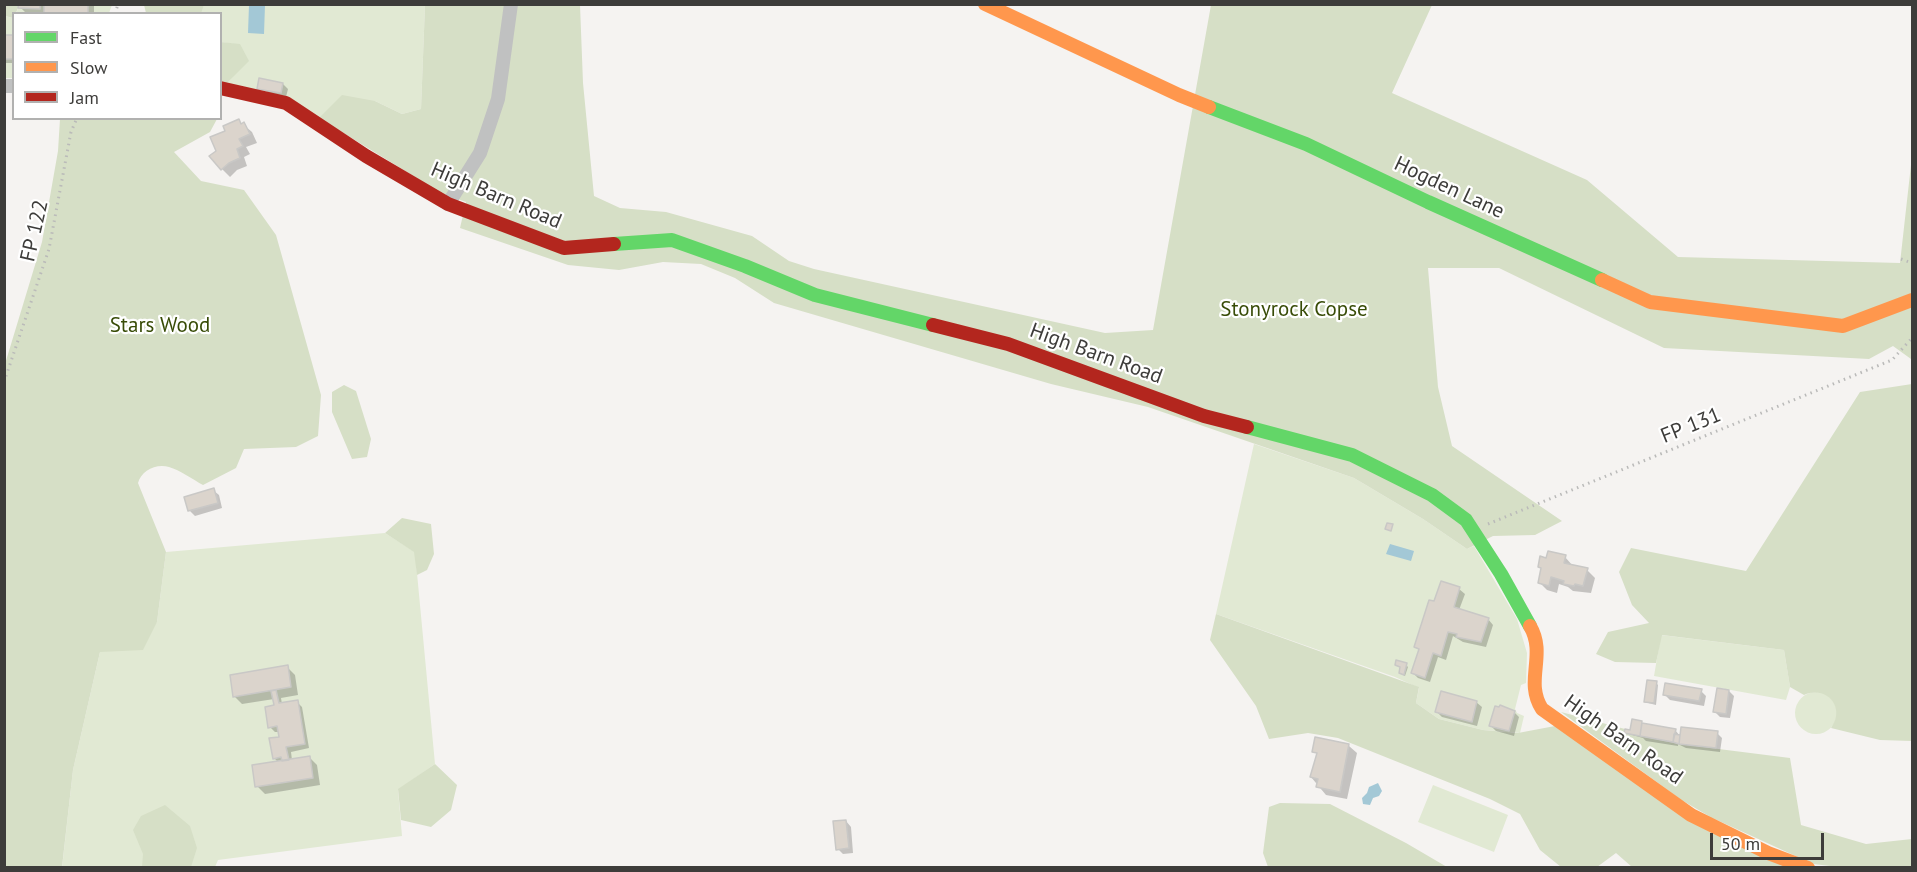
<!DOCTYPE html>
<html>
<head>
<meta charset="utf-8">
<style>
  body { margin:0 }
  #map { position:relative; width:1917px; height:872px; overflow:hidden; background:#f5f3f1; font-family:"PT Sans",sans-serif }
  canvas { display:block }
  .frame { position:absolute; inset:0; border:6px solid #3d3c3a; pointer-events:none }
  .legend { position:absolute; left:12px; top:12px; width:210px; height:108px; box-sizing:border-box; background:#fff; border:2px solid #b1b1b0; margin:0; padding:8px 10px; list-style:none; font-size:18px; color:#3d3c3a }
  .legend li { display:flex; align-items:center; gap:12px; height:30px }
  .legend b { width:30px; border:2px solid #b1b1b0 }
  .scale { position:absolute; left:1710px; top:833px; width:114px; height:27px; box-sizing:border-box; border:3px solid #3d3c3a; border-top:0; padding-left:8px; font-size:18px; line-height:21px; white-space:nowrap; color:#3d3c3a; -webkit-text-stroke:4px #fff; paint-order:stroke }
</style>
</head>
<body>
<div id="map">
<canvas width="1917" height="872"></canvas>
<div class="frame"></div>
<ul class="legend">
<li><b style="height:8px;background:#63d668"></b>Fast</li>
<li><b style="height:8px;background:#ff974d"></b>Slow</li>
<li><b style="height:8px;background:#b3261e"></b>Jam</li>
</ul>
<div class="scale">50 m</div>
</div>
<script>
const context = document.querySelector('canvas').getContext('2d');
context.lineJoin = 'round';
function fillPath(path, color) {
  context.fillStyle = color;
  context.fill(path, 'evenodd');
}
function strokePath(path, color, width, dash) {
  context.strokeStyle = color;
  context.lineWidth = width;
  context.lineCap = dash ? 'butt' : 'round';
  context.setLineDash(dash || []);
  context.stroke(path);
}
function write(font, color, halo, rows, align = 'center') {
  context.font = font + ' "PT Sans",sans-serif';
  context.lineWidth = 4.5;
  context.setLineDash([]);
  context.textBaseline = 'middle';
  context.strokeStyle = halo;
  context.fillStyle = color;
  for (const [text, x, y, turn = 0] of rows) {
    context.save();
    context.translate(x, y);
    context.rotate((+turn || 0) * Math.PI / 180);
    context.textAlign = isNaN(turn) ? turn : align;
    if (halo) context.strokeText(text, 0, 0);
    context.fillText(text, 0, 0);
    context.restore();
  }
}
fillPath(new Path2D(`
  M204 4 425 5 421 109 402 114 375 101 319 118 227 83 235 74 240 45 221 42 220 14H201Z
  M19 5H112L109 13 16 14Z
  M4 16 13 18V78H5Z
  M1254 444 1354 478 1423 519 1467 549 1474 546 1517 619 1527 653 1526 683 1521 685 1515 709 1517 713 1524 716 1520 733 1483 730 1439 719 1416 703 1419 688 1395 677 1216 614Z
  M385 533 415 552 435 764 398 790 402 836 218 860 215 867 62 868 73 770 100 652 157 622 166 552Z
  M1661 635 1784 650 1790 687 1786 700 1654 676Z
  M1795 713a21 21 0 1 1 42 0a21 21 0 1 1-42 0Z
  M1433 785 1508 815 1494 852 1418 822Z`), '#e1e9d3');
fillPath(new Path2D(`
  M5 5H19L16 13 14 14 13 18 5 16Z
  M144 5V4L204 5 201 14 146 13Z
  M425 5H580L583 83 594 196 620 208 666 212 752 236 789 261 814 269 1105 333 1153 330 1211 5H1432L1392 93 1587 180 1678 257 1900 263 1912 156V364L1911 359 1893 346 1869 359 1664 348 1499 268H1428L1438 387 1452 446 1562 521 1535 535 1493 536 1467 549 1423 519 1354 478 1148 407 1051 384 774 303 735 278 701 264 663 262 619 270 568 265 460 228 466 202 441 193 319 118 342 95 375 101 402 114 421 109Z
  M221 42 240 44 249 61 227 83H221Z
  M60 119H217L210 132 174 152 201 181 244 190 276 235 321 395 318 436 296 447 244 449 236 468 203 485C192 479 180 470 169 467 156 463 141 471 138 483L166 552 157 622 143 650 100 652 73 770 62 867H5V364L42 242 58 151Z
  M1912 384V741L1880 740 1831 728C1846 708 1827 685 1804 695L1790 687 1784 650 1662 635 1656 663 1615 662 1596 654 1608 632 1649 623 1632 605 1619 572 1631 548 1746 571 1860 392Z
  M344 385 356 391 371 439 367 457 352 459 332 412V392Z
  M402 518 431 524 434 554 427 570 417 575 414 552 385 533Z
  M1216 614 1419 687 1416 703 1439 719 1483 730 1518 733 1555 726 1796 867H1632L1616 853 1597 867H1561L1540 850 1520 814 1490 799 1338 738 1308 733 1269 739 1256 706 1210 640Z
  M1561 712 1625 729 1624 733 1679 744 1790 758 1801 825 1866 844 1912 839V867H1839L1813 864 1695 810Z
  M435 764 457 785 451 810 431 827 401 820 398 789Z
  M1280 803 1330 804 1406 843 1447 867H1268L1263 853 1269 807Z
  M165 805 190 826 197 848 191 867H142L143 854 133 830 141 816Z`), '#d6dfc6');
fillPath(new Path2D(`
  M249 5H265L264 34 248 33Z
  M1390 544 1414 551 1411 561 1386 554Z
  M1378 783 1382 791 1379 796 1373 798 1370 805 1363 804 1362 798 1367 793 1369 787Z`), '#a3c8d6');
fillPath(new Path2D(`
  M20 4H94V14L25 12 20 7Z
  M4 36H14V63H4Z
  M283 84 288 89 286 97 264 93Z
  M239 121 252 132 257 143 246 147 250 154 244 157 247 166 237 170 230 177 222 169 218 151 227 132Z
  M213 490 219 495 222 508 195 516 190 511 186 498Z
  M1565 557 1573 566 1587 570 1595 578 1591 593 1573 591 1568 587 1559 584 1557 593 1547 590 1539 582 1542 570 1539 566 1547 559Z
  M1459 589 1465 594 1459 610 1488 619 1493 625 1486 647 1463 642 1453 636 1446 660 1438 657 1430 682 1418 678 1413 673 1420 651 1416 647 1435 603Z
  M1396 665H1406L1408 667 1405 676 1400 673 1402 668Z
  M287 667 295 675 298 695 281 698 282 704 297 702 302 707 309 748 291 752 292 760 309 757 317 765 320 785 265 794 257 786 278 762 274 758 280 738 279 732H275L270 727 275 706 274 699 242 704 234 696Z
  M1656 683 1658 685 1656 705 1648 703 1645 701Z
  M1701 691 1706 696 1704 706 1670 700 1665 695Z
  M1729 691 1734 696 1730 718 1720 717 1715 712Z
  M1476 702 1482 707 1477 726 1442 717 1437 712Z
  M1514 712 1519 717 1514 736 1496 731 1491 726Z
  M1641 723 1644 725 1675 730 1681 737 1717 733 1722 738 1720 752 1686 748 1678 744V746L1646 741 1643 738 1625 733 1631 732Z
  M1349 746 1357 753 1347 799 1326 795 1311 777 1318 755 1314 751Z
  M846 821 851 827 853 853 843 854 838 849Z`), '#0003');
const building = new Path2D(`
  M19 4H40V9L18 8Z
  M88 4V14H44V4Z
  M4 35H14V59H4Z
  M259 78 283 83 281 93 257 89Z
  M239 119 241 124 244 122 250 134 239 139 243 146 237 149 240 158 229 163 221 170 209 156 216 151 210 137 225 131 223 126Z
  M214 488 218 503 188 511 184 497Z
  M1387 523 1393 524 1391 531 1385 529Z
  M1548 551 1566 555 1564 563 1588 568 1583 586 1575 584 1574 586 1563 584 1564 581 1551 577 1549 586 1538 583 1541 568 1538 567 1540 556 1546 558Z
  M1441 581 1460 587 1454 607 1489 618 1481 642 1456 637 1457 634 1448 632 1441 656 1433 653 1425 678 1411 673 1419 649 1414 647 1429 600 1434 601Z
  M1396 660 1407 663 1404 675 1399 673 1400 667 1395 665Z
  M288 665 291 687 233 697 230 675Z
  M1647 680 1657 681 1654 703 1644 702Z
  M1665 683 1702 689 1699 701 1663 695Z
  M1717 688 1729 690 1726 714 1713 712Z
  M276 690 279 703 298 700 305 744 286 747 289 760 282 761 281 757 273 759 269 738 279 737 277 726 268 728 265 707 274 705 271 691Z
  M1441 691 1477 701 1472 722 1435 712Z
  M1500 705 1515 711 1509 731 1489 726 1495 706 1499 707Z
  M1632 719 1642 721 1640 736 1624 733 1625 729 1630 730Z
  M1642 723 1676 729 1673 742 1640 736Z
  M1681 727 1718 731 1716 748 1679 744Z
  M1674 734 1680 735 1679 744 1673 742Z
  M1315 737 1349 744 1340 792 1316 787 1318 779 1310 777 1317 753 1312 752Z
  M310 756 313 778 255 787 252 765Z
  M846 820 849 848 836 850 833 821Z`);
fillPath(building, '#dbd4cc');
strokePath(building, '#c9c8c6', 1.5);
strokePath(new Path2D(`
  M115 14 118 4
  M1901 259 1912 263
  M4 382 49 249 71 132 77 118
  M1488 524 1892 360 1912 338`), '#babab9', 3, [1.5, 4.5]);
strokePath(new Path2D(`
  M4 86H14
  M448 204 480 153 498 99 511 4`), '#c0c1c1', 14);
strokePath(new Path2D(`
  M1209 107 1306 144 1428 202 1602 280
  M614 244 672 240 745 266 815 295 933 325
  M1247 427 1352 455 1432 495 1466 520 1501 574 1530 626`), '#63d668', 14);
strokePath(new Path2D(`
  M985 4 1179 95 1209 107
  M1602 280 1650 302 1843 326 1912 300
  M1530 626C1547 655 1524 681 1542 709L1691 815 1768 853 1808 868`), '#ff974d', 14);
strokePath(new Path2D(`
  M220 88 286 103 366 156 448 204 564 248 614 244
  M933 325 1008 344 1204 416 1247 427`), '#b3261e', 14);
write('21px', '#3d3c3a', '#fff', [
  ["Hogden Lane",1449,188,25],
  ["High Barn Road",496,196,23],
  ["FP 122",35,231,-77],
  ["High Barn Road",1096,354,20],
  ["FP 131",1691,426,-22],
  ["High Barn Road",1623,740,35]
]);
write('21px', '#384c07', '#fff', [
  ["Stonyrock Copse",1294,310],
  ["Stars Wood",160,326]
]);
</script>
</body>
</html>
